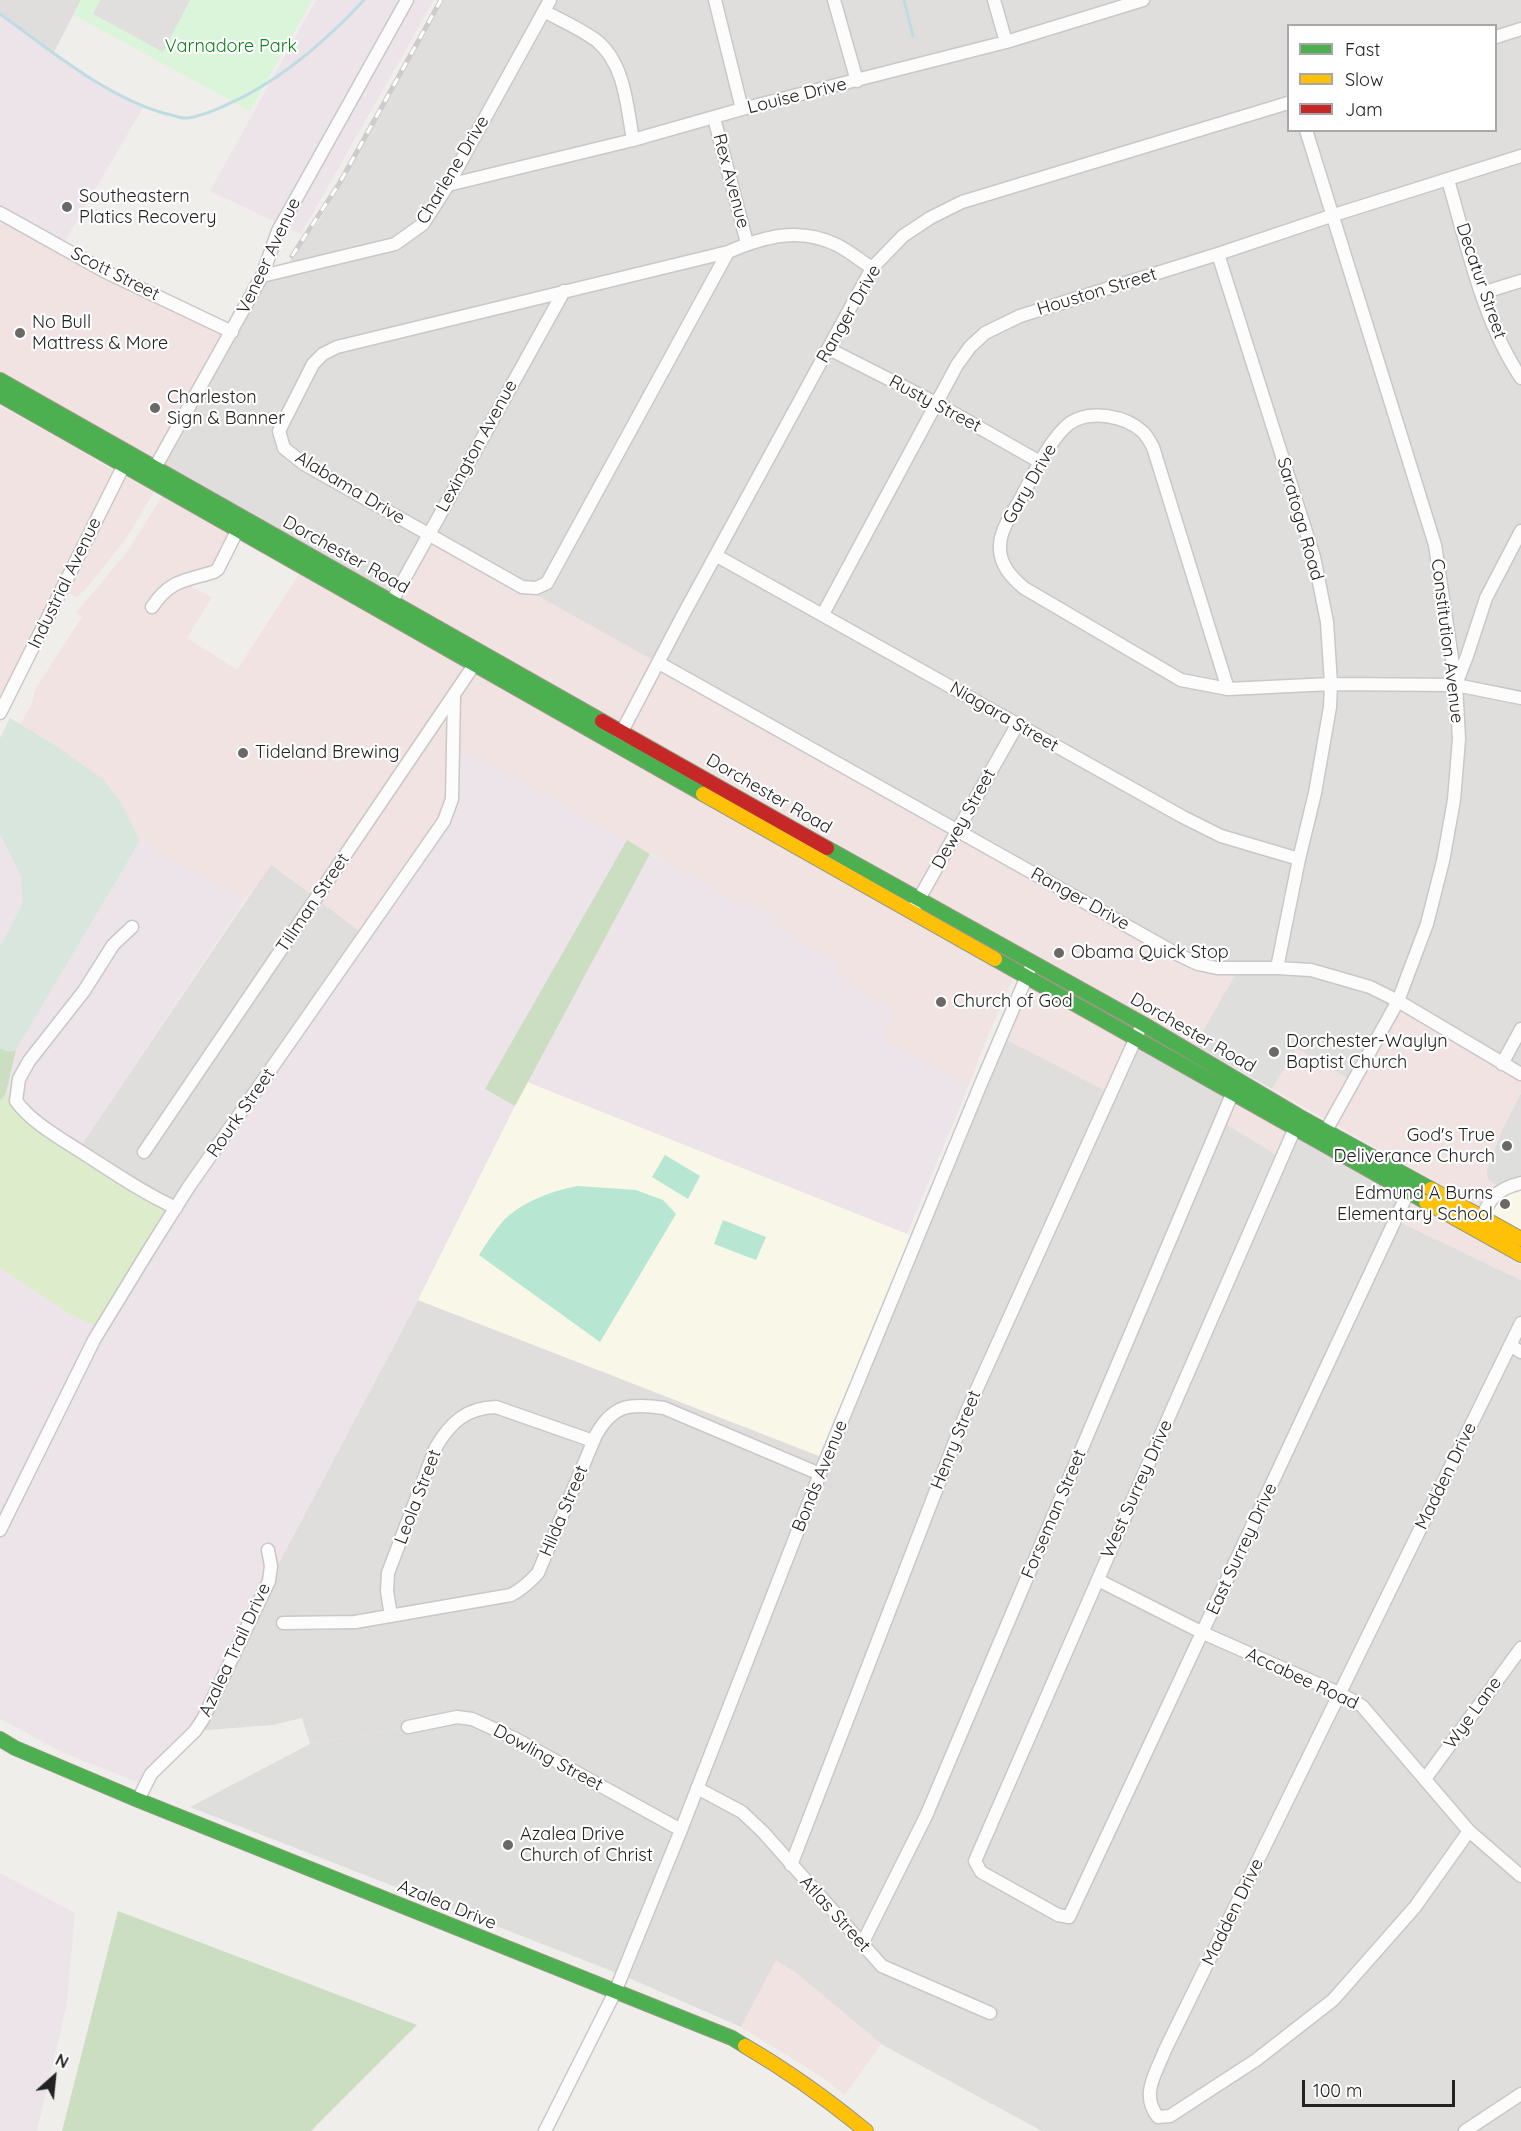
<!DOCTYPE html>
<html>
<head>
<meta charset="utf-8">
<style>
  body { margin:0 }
  #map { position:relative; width:1521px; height:2131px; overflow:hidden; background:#f0eeeb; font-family:Quicksand,sans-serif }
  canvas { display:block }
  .legend { position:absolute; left:1287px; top:24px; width:210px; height:108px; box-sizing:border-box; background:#fff; border:2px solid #a7a7a7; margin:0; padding:8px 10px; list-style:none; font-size:18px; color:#222 }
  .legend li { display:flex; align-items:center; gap:12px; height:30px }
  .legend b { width:30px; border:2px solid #a7a7a7 }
  .north { position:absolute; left:24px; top:2047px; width:60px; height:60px; -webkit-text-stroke:4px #fff; paint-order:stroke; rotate:27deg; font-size:16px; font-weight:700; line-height:24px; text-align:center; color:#222 }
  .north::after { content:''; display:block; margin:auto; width:21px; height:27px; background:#222; clip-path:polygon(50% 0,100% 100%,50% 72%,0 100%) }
  .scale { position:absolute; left:1302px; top:2080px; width:153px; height:27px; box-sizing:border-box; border:3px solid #222; border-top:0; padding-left:8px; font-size:18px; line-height:21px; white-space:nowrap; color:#222; -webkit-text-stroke:4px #fff; paint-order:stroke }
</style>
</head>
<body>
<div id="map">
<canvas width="1521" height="2131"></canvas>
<ul class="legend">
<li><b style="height:8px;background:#4caf50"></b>Fast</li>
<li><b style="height:8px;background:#ffc107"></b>Slow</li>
<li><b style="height:8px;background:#c62828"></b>Jam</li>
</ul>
<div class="north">N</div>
<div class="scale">100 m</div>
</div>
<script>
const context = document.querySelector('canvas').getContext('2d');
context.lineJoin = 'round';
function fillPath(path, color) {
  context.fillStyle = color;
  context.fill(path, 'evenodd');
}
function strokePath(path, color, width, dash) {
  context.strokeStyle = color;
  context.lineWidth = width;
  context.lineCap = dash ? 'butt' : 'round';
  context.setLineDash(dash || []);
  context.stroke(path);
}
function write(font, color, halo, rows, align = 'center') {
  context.font = font + ' Quicksand,sans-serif';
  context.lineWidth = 4.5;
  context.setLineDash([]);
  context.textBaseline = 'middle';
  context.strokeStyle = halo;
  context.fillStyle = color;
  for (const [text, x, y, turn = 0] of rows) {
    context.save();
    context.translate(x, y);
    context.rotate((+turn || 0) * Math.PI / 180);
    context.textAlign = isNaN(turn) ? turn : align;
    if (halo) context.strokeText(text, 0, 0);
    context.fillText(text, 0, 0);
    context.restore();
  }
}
fillPath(new Path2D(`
  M0 0H81L54 52 0 14Z
  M444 0H1521V1074L1217 968 395 595 159 461 262 276 283 271 322 216ZM1288 26H1496V130H1288Z
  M271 864 366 936 176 1208 78 1150Z
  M1001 1037 1132 1044 1406 1198 1396 1220 1521 1280V2131H1042L881 2044 796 1973 776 1961 741 2027 622 1975 408 1727 310 1744 302 1718 273 1725 195 1731 271 1578 418 1300 827 1459Z
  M1521 1093V1135L1502 1130Z`), '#dfdedc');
fillPath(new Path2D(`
  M0 214 232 332 159 461 0 372Z
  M0 406 80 450 103 465 154 492 125 540 85 590 76 597 62 590 0 713Z
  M162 496 234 537 223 562 182 582 212 597 187 638 237 670 299 574 1014 977 989 1033 970 1083 955 1078 882 1038 895 1012 845 982 841 978 837 965 833 959 796 939 778 925 767 911 739 903 477 757 453 751 452 799 366 936 272 864 245 900 140 841 125 809 20 724 31 706 36 688 82 617 76 613 127 552Z
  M428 534 1177 954 1239 968 1195 1045 395 595Z
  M1023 982 1132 1044 1110 1093 1001 1037Z
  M1398 1001 1521 1074V1093L1503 1128 1487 1169 1502 1188 1486 1210 1272 1089 1295 1048Z
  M1230 1099 1292 1133 1281 1158 1221 1121Z
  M1406 1198 1521 1265V1280L1396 1220Z
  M776 1960 796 1973 881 2044 845 2095 825 2079 741 2027Z`), '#f1e3e1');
fillPath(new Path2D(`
  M316 0H434L301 234 210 191Z
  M0 14 82 73 144 106 61 248 0 214Z
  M453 751 477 757 627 840 486 1089 515 1106 418 1300 269 1581 214 1699 144 1785 62 1752 0 1719V1268L70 1314 144 1258 444 821Z
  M0 835 21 876 22 905 0 946Z
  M140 841 245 900 78 1150 6 1093 16 1050Z
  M650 854 739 903 767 911 778 925 796 939 833 959 837 965 841 978 845 982 895 1012 883 1038 955 1078 970 1083 907 1234 527 1082Z
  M0 1873 75 1913 67 2003 37 2131H0Z`), '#ede4e9');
fillPath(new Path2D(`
  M527 1082 917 1238 827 1459 418 1300Z
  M1521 1186V1230L1486 1210 1492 1198Z`), '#f8f7e8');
fillPath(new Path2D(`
  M1239 968 1311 970 1398 1001 1353 1081 1296 1048 1272 1089 1195 1045Z
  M1503 1128 1521 1134V1183L1502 1188 1488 1180 1487 1169Z
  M472 1719 681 1830 622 1975 190 1807 310 1744 408 1727Z`), '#dededc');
fillPath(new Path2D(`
  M6 1093 16 1101 25 1113 176 1208 101 1329 70 1314 0 1268V1101Z`), '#ddeccb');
fillPath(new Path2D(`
  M627 840 650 854 515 1106 485 1089Z
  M0 1048 7 1051 16 1050 6 1093 0 1101Z
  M118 1911 417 2025 311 2131H62Z`), '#cbdec1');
fillPath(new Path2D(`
  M10 718 53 744 103 779 125 809 140 841 16 1050 7 1051 0 1048V946L22 905 21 876 0 835V738Z`), '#d9e6de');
fillPath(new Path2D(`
  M81 0H312L250 111 74 15Z`), '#daf5da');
fillPath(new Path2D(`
  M665 1155 700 1176 688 1199 652 1177Z
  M577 1186 636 1190 663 1200 676 1214 600 1342 479 1255C485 1246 491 1236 498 1227 517 1203 549 1192 577 1186Z
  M723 1220 766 1237 756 1260 714 1244Z`), '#b7e6d2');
fillPath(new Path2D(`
  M100 0H190L163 52 93 14Z`), '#e0dfde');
strokePath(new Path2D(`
  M904 0 913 36
  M0 14C49 49 107 98 167 114 172 115 179 118 185 118 197 118 212 111 224 106 278 83 324 43 364 0`), '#bfdbe3', 3);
const street = new Path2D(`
  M715 0 742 109
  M834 0 857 81
  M994 0 1006 42
  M544 11C562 21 581 29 597 41 625 64 627 107 633 140
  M1496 37 1521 29
  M714 118 747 243
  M1306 130 1435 545 1456 685 1459 739 1454 800 1443 861 1427 924 1398 1001 1323 1136
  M1448 180C1467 245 1483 322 1521 378
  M448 185 633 140 742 109 1006 42 1143 0
  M0 213 104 271 232 332
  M728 252 337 347 323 354 313 364 279 431 284 448 304 464 522 587 536 588 547 583 728 252C765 236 799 227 837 245 849 251 861 261 872 268
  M1218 254 1314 557 1327 622 1331 684 1330 707 1315 793 1299 859 1277 968
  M262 276 395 244 423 224 448 185 550 0
  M1482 293 1521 281
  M829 349 936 403 1040 462
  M152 473 262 276 278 231 407 0
  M717 556 1183 817 1221 836 1299 859
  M392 601 564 291
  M152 607C170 580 184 581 214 572L218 569 240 525
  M823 614 957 365 970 347 985 333 1020 316 1218 254 1334 215 1521 156
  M659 663 1177 954 1198 964 1217 968H1277L1311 970 1370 987 1398 1001 1521 1074
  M1456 684 1467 656 1486 598 1521 531
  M1228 689 1153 447C1150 442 1147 436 1143 432 1126 416 1090 409 1070 423 1051 437 1033 475 1022 496 1014 511 1000 529 1000 546 999 564 1011 577 1024 588L1181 680 1228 689 1331 684 1456 685 1521 698
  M0 713 127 459
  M618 739 682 617 872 268 903 236 930 218 962 202 1288 103
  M915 906 1017 725
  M132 927 113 945 84 991 29 1061 19 1079 16 1101C32 1123 60 1138 83 1153 113 1172 143 1193 176 1208
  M1502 1064 1521 1029
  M1298 1121 975 1861 981 1872 1058 1915 1069 1917 1412 1184
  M144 1152 478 659
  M1479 1223C1489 1200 1495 1189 1521 1183
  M1510 1345 1521 1352
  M0 1530 94 1340 147 1253 188 1188 444 821 452 799 454 695
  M1098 1580 1203 1633 1341 1694 1362 1706 1469 1831 1521 1876
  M391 1616 387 1591 388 1573 436 1447C451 1422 466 1408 496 1407L593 1441
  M283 1623 355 1622 511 1595C522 1589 530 1582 538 1573L596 1435C613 1404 631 1403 664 1408L820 1474
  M408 1727 457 1717 472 1719 514 1738 681 1830
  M1425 1779 1521 1648
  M697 1788 742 1812 764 1833 882 1966 990 2013
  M138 1800 151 1774 195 1731 203 1719 269 1581 271 1566 268 1550
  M1469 1831 1415 1907 1333 2000 1256 2060 1170 2116 1158 2117C1140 2095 1156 2073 1165 2050L1521 1323
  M791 1865 966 1413 1139 1031
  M862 1944 926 1816 1235 1087
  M545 2131 615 1992 681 1830 820 1474 980 1086 1030 969
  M1465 2131 1521 2094`);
const fast = new Path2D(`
  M0 380 602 721
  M0 395 703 794
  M827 848 1143 1024 1300 1117 1431 1189
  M995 959 1426 1202
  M0 1739 15 1748 138 1800 732 2038 745 2046`);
const slow = new Path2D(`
  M703 794 995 959
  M1431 1189 1521 1239
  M1426 1202 1521 1255
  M745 2046C788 2071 827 2099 866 2131`);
const jam = new Path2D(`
  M602 721 827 848`);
strokePath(street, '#c9c8c7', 15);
strokePath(fast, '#999a82', 16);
strokePath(slow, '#999a82', 16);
strokePath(jam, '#999a82', 16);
strokePath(street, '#fdfcfc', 12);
strokePath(fast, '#4caf50', 14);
strokePath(slow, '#ffc107', 14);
strokePath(jam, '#c62828', 14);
const rail = new Path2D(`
  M292 256 339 184 441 0`);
strokePath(rail, '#ccc', 5);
strokePath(rail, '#fff', 3, [9]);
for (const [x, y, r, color] of [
  [67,207,6,"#6a6968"],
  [20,333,6,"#6a6968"],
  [155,408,6,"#6a6968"],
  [243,753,6,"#6a6968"],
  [1059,953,6,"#6a6968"],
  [941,1002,6,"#6a6968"],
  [1274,1052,6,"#6a6968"],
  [1507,1146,6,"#6a6968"],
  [1505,1204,6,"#6a6968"],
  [508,1845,6,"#6a6968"]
]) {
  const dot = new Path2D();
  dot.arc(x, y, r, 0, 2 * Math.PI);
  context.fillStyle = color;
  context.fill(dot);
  strokePath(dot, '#fff', 2);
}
write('18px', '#0c8416', '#fff', [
  ["Varnadore Park",231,47]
]);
write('18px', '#222', '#fff', [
  ["Louise Drive",797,96,-14],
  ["Charlene Drive",453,170,-59],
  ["Rex Avenue",731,181,75],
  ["Veneer Avenue",269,256,-65],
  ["Scott Street",115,274,27],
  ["Decatur Street",1481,281,71],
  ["Houston Street",1097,292,-17],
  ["Ranger Drive",849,314,-60],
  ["Rusty Street",935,404,28],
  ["Lexington Avenue",477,446,-61],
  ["Gary Drive",1030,484,-60],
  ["Alabama Drive",350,488,31],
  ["Saratoga Road",1300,519,74],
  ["Dorchester Road",346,555,29],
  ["Industrial Avenue",65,583,-64],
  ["Constitution Avenue",1447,641,83],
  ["Niagara Street",1004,717,30],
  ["Dorchester Road",769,794,30],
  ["Dewey Street",964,819,-61],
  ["Ranger Drive",1080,899,29],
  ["Tillman Street",313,903,-56],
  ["Dorchester Road",1193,1033,30],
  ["Rourk Street",241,1113,-55],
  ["Henry Street",956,1440,-68],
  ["Bonds Avenue",820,1476,-68],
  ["Madden Drive",1446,1476,-64],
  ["West Surrey Drive",1137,1489,-66],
  ["Leola Street",418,1497,-69],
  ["Hilda Street",564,1511,-67],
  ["Forseman Street",1054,1514,-67],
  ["East Surrey Drive",1242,1549,-65],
  ["Azalea Trail Drive",235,1650,-65],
  ["Accabee Road",1302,1679,25],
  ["Wye Lane",1473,1713,-54],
  ["Dowling Street",548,1758,28],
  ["Azalea Drive",447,1905,22],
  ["Madden Drive",1233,1912,-64],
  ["Atlas Street",835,1914,48]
]);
write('18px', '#222', '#fff', [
  ["Southeastern",79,197],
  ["Platics Recovery",79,218],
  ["No Bull",32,323],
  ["Mattress & More",32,344],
  ["Charleston",167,398],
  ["Sign & Banner",167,419],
  ["Tideland Brewing",255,753],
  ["Obama Quick Stop",1071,953],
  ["Church of God",953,1002],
  ["Dorchester-Waylyn",1286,1042],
  ["Baptist Church",1286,1063],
  ["God's True",1495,1136,"right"],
  ["Deliverance Church",1495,1157,"right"],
  ["Edmund A Burns",1493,1194,"right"],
  ["Elementary School",1493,1215,"right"],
  ["Azalea Drive",520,1835],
  ["Church of Christ",520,1856]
], 'left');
</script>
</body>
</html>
